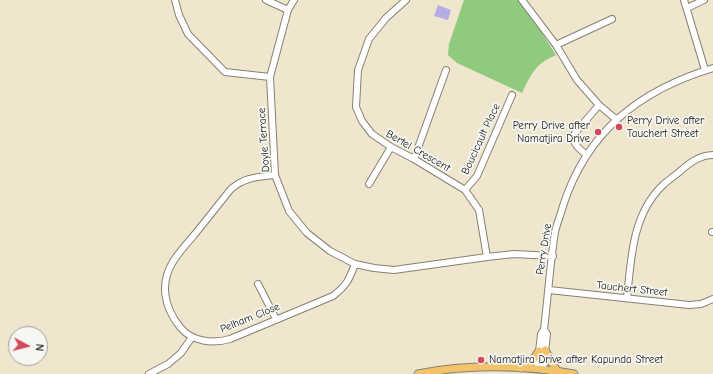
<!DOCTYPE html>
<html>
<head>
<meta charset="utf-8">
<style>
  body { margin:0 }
  #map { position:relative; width:713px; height:374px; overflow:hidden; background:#f0e6ce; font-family:"Comic Neue",sans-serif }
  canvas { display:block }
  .north { position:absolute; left:8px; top:326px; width:40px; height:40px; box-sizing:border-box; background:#f6f6f2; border:1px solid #9f9f9c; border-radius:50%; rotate:97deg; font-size:11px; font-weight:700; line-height:16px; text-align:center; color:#1c1c1c }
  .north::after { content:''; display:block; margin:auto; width:14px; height:18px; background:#d1495b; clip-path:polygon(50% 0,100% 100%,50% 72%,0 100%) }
</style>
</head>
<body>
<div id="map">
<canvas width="713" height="374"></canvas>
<div class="north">N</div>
</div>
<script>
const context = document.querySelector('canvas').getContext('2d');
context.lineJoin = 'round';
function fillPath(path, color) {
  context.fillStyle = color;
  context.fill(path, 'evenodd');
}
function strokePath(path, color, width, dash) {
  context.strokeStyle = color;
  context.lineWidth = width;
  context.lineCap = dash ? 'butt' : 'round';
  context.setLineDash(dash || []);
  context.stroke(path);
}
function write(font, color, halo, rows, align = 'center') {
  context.font = font + ' "Comic Neue",sans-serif';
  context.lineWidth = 3.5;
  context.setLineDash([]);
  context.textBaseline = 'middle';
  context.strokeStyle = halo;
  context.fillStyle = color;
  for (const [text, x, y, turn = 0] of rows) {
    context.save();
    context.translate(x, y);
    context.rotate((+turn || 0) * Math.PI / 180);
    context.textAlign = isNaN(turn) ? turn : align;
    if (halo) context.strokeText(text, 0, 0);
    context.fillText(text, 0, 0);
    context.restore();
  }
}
fillPath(new Path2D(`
  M464 0H521L556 55C535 64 532 73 522 93L457 63 448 55 449 44Z`), '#90ca7e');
fillPath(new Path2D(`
  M438 5 451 10 448 20 434 16Z`), '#b6ade2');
const minor = new Path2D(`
  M175 0 179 15 188 34 225 72 270 77
  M266 0 288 10
  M294 0 288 10 270 77 275 175 289 211 307 233 330 251 355 264 374 268 394 270 487 257 514 254 553 256
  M406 0 386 18 369 39 358 70 356 107 362 121 372 134 391 147 414 159 465 190 479 210 487 257
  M522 0 556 45 577 80 599 105 617 120
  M684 0 705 70
  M687 8 704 0
  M556 45 612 19
  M587 155C579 149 571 143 575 133L599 105
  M414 159 446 70
  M275 175C258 177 245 177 231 189 219 204 207 219 195 234 188 242 180 251 174 260 159 283 164 307 180 327 192 342 213 344 230 339L333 296C347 285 349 280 355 264
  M369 184 391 147
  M465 190 477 176 512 95
  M712 232H713
  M258 284 276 319
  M549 290 689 305 701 304 713 299
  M627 298C631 260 632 215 662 186 667 181 673 177 678 173 688 164 699 155 713 155
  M537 369 541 334 544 329C548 297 550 264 555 232 557 223 561 214 563 206 587 131 640 90 713 68
  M543 370 547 334 544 329
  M149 374 168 364 181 353 192 337`);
const major = new Path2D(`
  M545 350 557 371
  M521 368 533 360 539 351
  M418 374C467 364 525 365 574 374`);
strokePath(minor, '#868175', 8);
strokePath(major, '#868175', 9);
strokePath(minor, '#fff', 6);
strokePath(major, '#f2c36a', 7);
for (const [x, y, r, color] of [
  [619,127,4,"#d1495b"],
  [598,132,4,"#d1495b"],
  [481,360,4,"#d1495b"]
]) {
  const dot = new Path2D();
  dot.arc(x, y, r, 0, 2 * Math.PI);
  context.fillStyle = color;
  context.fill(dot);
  strokePath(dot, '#f6f6f2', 1.5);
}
write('11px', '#1c1c1c', '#f6f6f2', [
  ["Perry Drive after",627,121],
  ["Tauchert Street",627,134],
  ["Perry Drive after",590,126,"right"],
  ["Namatjira Drive",590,139,"right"],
  ["Namatjira Drive after Kapunda Street",489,360]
], 'left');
write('11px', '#1c1c1c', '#f6f6f2', [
  ["Boucicault Place",481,139,-65],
  ["Doyle Terrace",264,140,-94],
  ["Bertel Crescent",418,151,30],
  ["Perry Drive",544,249,-81],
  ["Tauchert Street",632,289,6],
  ["Pelham Close",250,318,-22]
]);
</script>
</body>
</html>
